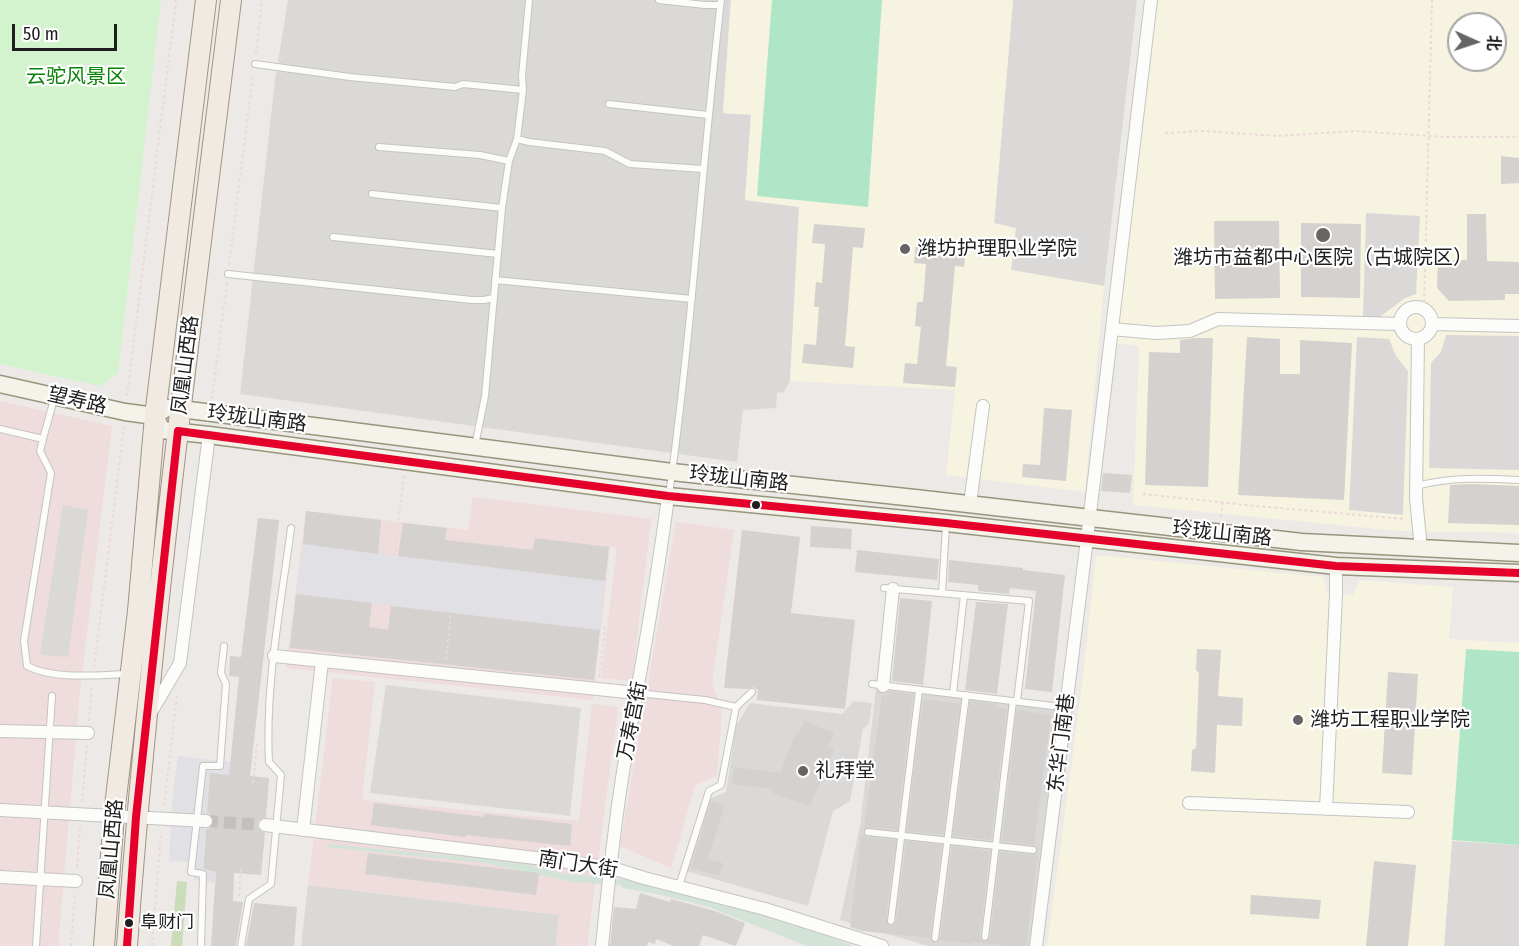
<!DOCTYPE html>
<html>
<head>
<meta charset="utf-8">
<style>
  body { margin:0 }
  #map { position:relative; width:1519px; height:946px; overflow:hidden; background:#ece9e6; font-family:"Fira Sans Condensed","Noto Sans SC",sans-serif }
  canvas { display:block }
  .north { position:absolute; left:1447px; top:12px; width:60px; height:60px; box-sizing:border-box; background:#fff; border:2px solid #a5a5a5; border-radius:50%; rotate:93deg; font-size:16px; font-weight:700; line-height:24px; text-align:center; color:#1e1e1e }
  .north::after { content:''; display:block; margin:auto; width:21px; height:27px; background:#666564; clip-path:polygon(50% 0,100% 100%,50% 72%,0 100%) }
  .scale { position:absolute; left:12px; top:24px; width:105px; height:27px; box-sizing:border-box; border:3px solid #1e1e1e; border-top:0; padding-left:8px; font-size:18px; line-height:21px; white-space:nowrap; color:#1e1e1e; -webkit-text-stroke:4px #fff; paint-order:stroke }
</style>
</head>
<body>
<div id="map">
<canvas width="1519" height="946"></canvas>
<div class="north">北</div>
<div class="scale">50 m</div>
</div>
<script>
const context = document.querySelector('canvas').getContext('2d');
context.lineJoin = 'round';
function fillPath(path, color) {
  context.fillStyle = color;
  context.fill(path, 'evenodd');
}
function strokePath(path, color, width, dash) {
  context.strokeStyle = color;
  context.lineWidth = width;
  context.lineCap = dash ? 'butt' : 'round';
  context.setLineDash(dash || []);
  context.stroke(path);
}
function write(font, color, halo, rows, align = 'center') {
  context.font = font + ' "Fira Sans Condensed","Noto Sans SC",sans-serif';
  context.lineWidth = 4.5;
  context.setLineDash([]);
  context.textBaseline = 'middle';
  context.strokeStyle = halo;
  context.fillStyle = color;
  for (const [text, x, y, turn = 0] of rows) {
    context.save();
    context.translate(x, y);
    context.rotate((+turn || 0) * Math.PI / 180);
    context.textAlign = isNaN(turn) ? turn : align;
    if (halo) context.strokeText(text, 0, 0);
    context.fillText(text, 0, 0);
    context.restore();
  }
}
fillPath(new Path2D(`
  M288 0H731L723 113 751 114 745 200 800 207 790 381 783 393 777 392 776 408 743 410 737 462 240 394 275 80Z
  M1013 0H1137L1104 286 1011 270 994 224Z
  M386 685 581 708 570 816 370 793Z
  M876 689 1059 708 1030 946H928L840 920 860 826Z
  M1452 840 1519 845V946H1444Z
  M308 885 559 915 556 946H301Z`), '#dbd9d8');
fillPath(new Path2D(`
  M0 401 112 426 80 690 58 946H0Z
  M473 497 651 519 632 681 601 678 617 548 610 547 593 700 286 668 306 511 468 530Z
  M676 522 734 530 712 683 722 711 717 776 695 785 671 868 620 846Z
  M333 678 375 682 362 800 579 821 592 704 618 707 587 946H556L559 915 308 885Z`), '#efdcdc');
fillPath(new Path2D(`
  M731 0H1013L994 223 1016 228 1011 270 1104 286 1085 492 946 475 955 390 790 381 799 207 745 200 751 115 723 113Z
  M1158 0H1519V533L1399 531 1133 505 1139 346 1115 343ZM1459 24H1495V60H1459Z
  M1096 555 1323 577 1327 593 1353 595 1359 580 1453 587 1449 639 1519 643V845L1452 841 1444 946H1047L1082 685Z`), '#f6f3e0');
fillPath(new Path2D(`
  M1366 213 1420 216 1416 294 1405 298 1377 319 1363 317Z
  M1446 335 1519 336V470L1429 468 1431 363 1441 352Z
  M1357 337 1389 339 1396 356 1408 371 1403 515 1349 510Z
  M63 505 88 510 68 657 40 655Z
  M854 701 872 703 869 724 863 729 850 801 833 811 808 906 686 871 709 799 726 792 736 726 750 703 842 714Z`), '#dad9d8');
fillPath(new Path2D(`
  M177 881 187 882 182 946H171Z`), '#cadcba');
fillPath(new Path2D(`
  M327 844 519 862 566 874 632 880 773 917 855 946H807L709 907 657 894 623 888 621 885 572 882 484 863 326 847Z`), '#d3e3d8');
fillPath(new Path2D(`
  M0 0H161L118 373 100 386 0 364Z`), '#d3f3cf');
fillPath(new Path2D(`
  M772 0H882L868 207 757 196Z
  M1466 649 1519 652V845L1452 840Z`), '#afe6c8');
fillPath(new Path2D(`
  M303 544 605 581 600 630 296 595Z
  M178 756 230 762 229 775 210 774 202 870 216 872 215 883 194 880 195 862 169 861 173 792Z`), '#e0e0e5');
fillPath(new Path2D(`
  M1501 156 1519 158V183L1501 184Z
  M1467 214H1486L1487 261 1519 262V294H1505V300L1449 301 1437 288 1438 261 1467 260Z
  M1214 221H1279L1280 298 1215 299Z
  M1301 223 1361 224 1360 298 1301 297Z
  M814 224 865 228 863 248 853 247 845 346 855 347 853 368 802 363 804 344 816 345 819 307H814L816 282 822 283 825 244 812 243Z
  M916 243 966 248 964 267 955 266 946 366 957 367 955 387 903 383 905 363 917 364 921 327 915 326 917 302H923L926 264 914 263Z
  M1247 337 1280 339V374H1300V340L1352 343 1344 500 1238 495Z
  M1196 338H1213L1208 487 1145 485 1149 352 1180 353V340Z
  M1044 408 1072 410 1066 481 1022 477 1023 464 1040 465Z
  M1103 473 1132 475 1130 493 1101 491Z
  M1471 484 1519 486V525L1448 523 1450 485Z
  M306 511 381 520 378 554 303 544Z
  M258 518 279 520 250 776 269 778 266 817 259 820 257 825 260 831 265 833 261 875 234 873 233 901 243 902 236 946H211L216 872 203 869 206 829 210 828 214 822 213 817 207 813 210 773 229 775 239 677 229 676 230 656 241 657Z
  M403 523 447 528 445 540 533 550 535 538 609 547 605 581 398 556Z
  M811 526 852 529 851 549 810 547Z
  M742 530 800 537 791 613 855 620 845 709 757 700 758 690 753 687 747 689 724 688Z
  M857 550 939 559 937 580 855 572Z
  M949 560 1023 568V570L1065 575 1052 692 1025 689 1036 591 1010 588 1009 594 978 591V585L948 582Z
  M296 594 372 603 369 627 388 630 391 606 600 630 594 680 290 648Z
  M900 598 932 601 923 685 892 681Z
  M976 602 1008 604 997 694 965 690Z
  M1197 649 1221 650 1218 696 1243 698 1242 726 1217 725 1215 773 1191 771 1192 750 1196 748 1199 673 1196 670Z
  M1388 672 1418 674 1412 775 1382 773Z
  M889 691 913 694 897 830 869 827 864 828 882 695 889 696Z
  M923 699 960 704 943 835 907 831Z
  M970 701 996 704V707L1007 709 991 840 953 836Z
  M1017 710 1051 715 1034 845 1002 841Z
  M804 721 834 733 828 747 834 749 810 806 772 793 773 789 732 784 734 767 780 773 795 735 798 736Z
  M711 801 725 805 708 859 723 863 719 876 691 868Z
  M374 803 484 817 485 814 572 824 570 846 466 835 465 837 371 825Z
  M864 835 867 837 896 840 886 920 890 926H894L896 922 906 841 942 845 930 938 862 931 850 927 861 836Z
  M952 846 990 851 980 936 981 941 985 942 990 938 1000 852 1038 855 1026 946H1007L973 942V944L940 940Z
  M368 853 539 873 536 895 365 874Z
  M1374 861 1416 865 1408 946H1366Z
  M640 893 670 902 671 899 715 911 745 923 736 946 703 935 699 946H674L656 939 655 944 648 942 647 946H610L614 907 636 909Z
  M1251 895 1321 900 1319 919 1250 914Z
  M254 903 297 907 294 946H246Z`), '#d4d1cf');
strokePath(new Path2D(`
  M206 821 265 825`), '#c3c0be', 12, [12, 6]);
const lane = new Path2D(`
  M659 0 705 5H720
  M255 64 350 77 455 87 463 84 523 90
  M609 104 708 115
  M517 139 529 142 605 151 630 164 703 169
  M379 147 480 155 509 161
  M372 194 502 208
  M333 237 498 254
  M228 274 472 300H484L493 298
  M495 280 692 299
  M0 429 43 439 40 451 51 473 24 641 27 666C55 680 95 675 127 674
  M43 439 54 399
  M475 446 485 396 502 208 509 161 517 139 523 90 522 76 529 0
  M1416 486C1450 477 1484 478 1519 480
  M669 495C692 330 702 165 721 0
  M884 588 1029 601 1017 701
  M942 593 946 525
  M872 684 1053 706
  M637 693 705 700 736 707
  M953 694 964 595
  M868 832 1033 850
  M679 886 709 791 721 785 736 707 752 692
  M891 921 919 690
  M985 937 1013 701
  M935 938 966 695
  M36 946 52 696
  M201 946 203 874 191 872 203 766H220L226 684 221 673 224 646
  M241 946 249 899 271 884 281 775 269 762C265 684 281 605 291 528`);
const street = new Path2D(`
  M1400 323a16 16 0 1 1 32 0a16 16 0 1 1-32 0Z
  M1432 324 1519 326
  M1112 329 1156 333 1190 331 1218 319 1400 324
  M1418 339 1416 498 1421 549
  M970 504 983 406
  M274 656 637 693
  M883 686 893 589
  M150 714 180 663 209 435
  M0 731 88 733
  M1189 803 1408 812
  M1326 809 1336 594V566
  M0 810 206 821
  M265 825 609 867 644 878 765 909 882 946
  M303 830 322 661
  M0 877 76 881
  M602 946C608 886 614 825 624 766 639 676 657 587 668 496
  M1036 946 1087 539 1151 0`);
const secondary = new Path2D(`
  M0 384 125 412 155 416
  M155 416 162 430 209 435 668 496 946 523 1336 566 1519 573
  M155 416 166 408 181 409 672 472 915 498 1302 542 1519 553`);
const primary = new Path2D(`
  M104 946 114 815 138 611 155 416 206 0
  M127 946C150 630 192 315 231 0`);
strokePath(lane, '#c5c4c2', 8);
strokePath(street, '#c5c4c2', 14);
strokePath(secondary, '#97967d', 19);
strokePath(primary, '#a29482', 22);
strokePath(new Path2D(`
  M256 54 262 0
  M1165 133 1204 131 1277 136 1356 131 1444 137H1519
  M229 265 253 74
  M1424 308 1432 0
  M127 396 176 0
  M212 399 227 283
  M1143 494 1256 506 1405 519
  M1221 517 1223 502
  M394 556 404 475
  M446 660 451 612
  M94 667 124 426
  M599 677 605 628 601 626
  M89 721 92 685
  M253 783 257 744
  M82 802 87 744
  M164 806 177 695
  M77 867 80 828
  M239 896 241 869
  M71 946 75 894
  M152 946 161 832`), '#ebd8d8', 2, [3, 3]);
strokePath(lane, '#fcfcfb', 6);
strokePath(street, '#fcfcfb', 12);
strokePath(secondary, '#f4f2e9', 16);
strokePath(primary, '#f1eae3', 20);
strokePath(new Path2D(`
  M127 946 136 817 178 431 668 496 946 523 1336 566 1519 573`), '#e4002b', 8);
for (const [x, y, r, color] of [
  [1323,235,8,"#666564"],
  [905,249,6,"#666564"],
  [756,505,5,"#1e1e1e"],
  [1298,720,6,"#666564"],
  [803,771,6,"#666564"],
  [129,923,5,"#1e1e1e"]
]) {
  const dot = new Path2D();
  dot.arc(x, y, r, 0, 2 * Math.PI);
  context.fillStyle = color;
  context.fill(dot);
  strokePath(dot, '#fff', 2);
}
write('18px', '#1e1e1e', '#fff', [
  ["阜财门",140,923]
], 'left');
write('20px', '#098206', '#fff', [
  ["云驼风景区",76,77]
]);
write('20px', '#1e1e1e', '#fff', [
  ["潍坊护理职业学院",917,249],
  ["潍坊市益都中心医院（古城院区）",1323,258,"center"],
  ["潍坊工程职业学院",1310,720],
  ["礼拜堂",815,771]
], 'left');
write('20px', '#1e1e1e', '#fff', [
  ["凤凰山西路",186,365,-83],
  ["望寿路",77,401,13],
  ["玲珑山南路",257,419,7],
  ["玲珑山南路",739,479,6],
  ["玲珑山南路",1222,534,6],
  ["万寿宫街",633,721,-79],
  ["东华门南巷",1062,743,-83],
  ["凤凰山西路",112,849,-85],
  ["南门大街",578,865,9]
]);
</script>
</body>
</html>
